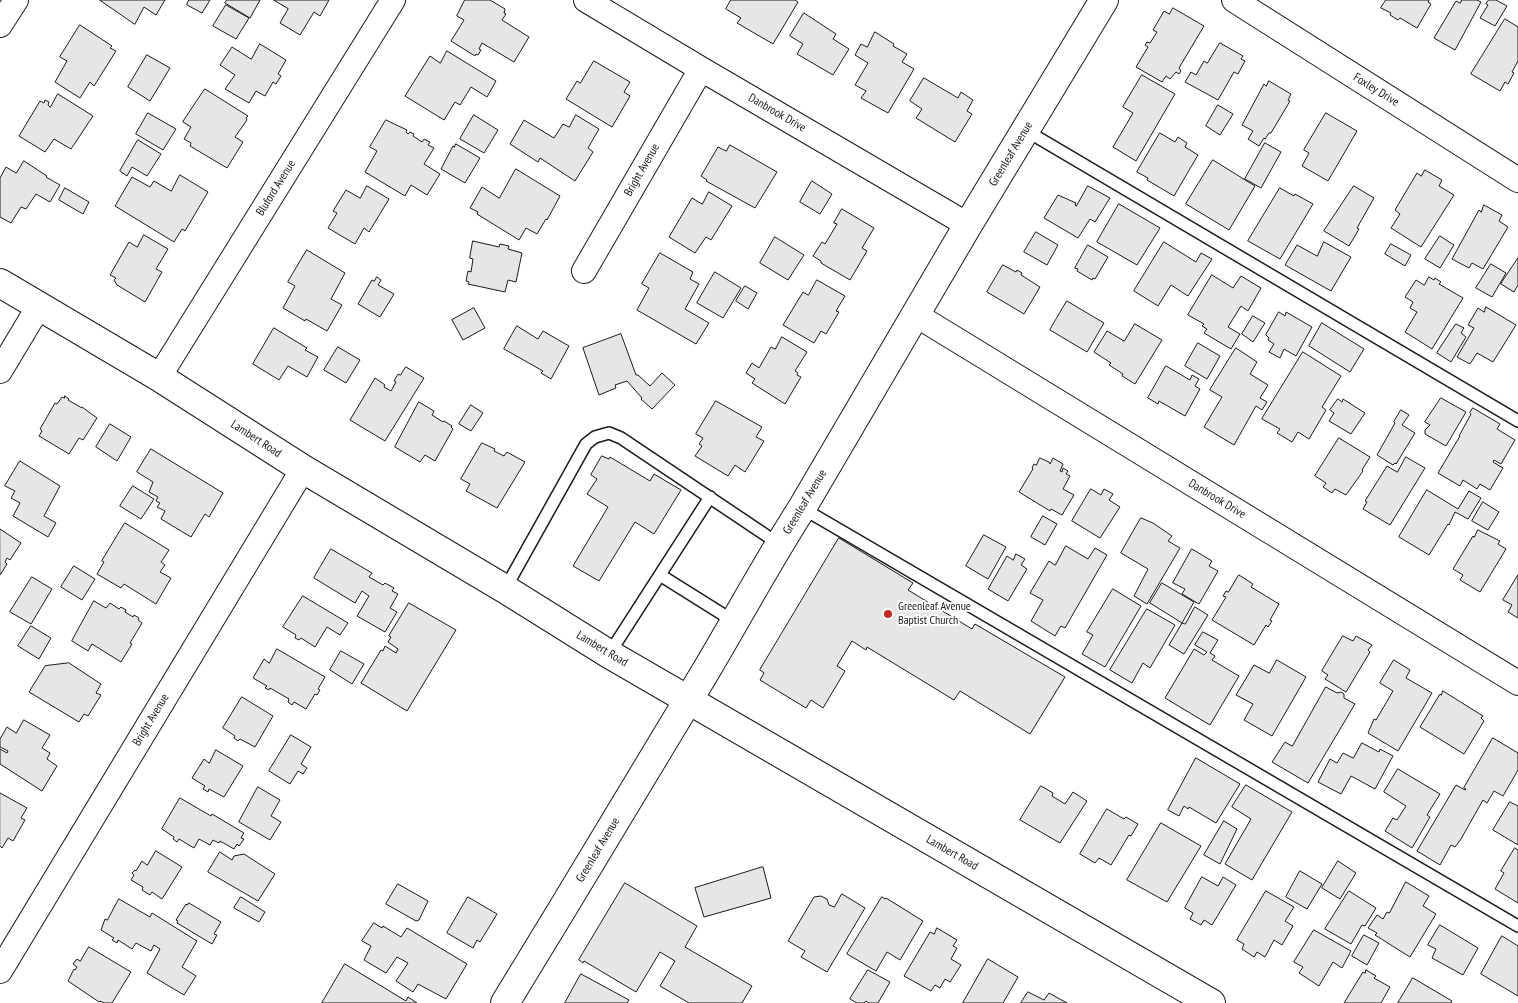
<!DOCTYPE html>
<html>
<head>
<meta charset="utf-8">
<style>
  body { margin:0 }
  canvas { display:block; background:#fff }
</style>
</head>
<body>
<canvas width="1518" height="1003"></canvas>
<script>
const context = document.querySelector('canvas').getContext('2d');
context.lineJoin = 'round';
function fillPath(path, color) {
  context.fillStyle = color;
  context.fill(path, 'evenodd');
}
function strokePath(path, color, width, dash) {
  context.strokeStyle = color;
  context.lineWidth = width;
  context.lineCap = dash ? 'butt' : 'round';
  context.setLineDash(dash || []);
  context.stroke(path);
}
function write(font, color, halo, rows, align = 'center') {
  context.font = font + ' "PT Sans Narrow",sans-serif';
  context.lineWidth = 4;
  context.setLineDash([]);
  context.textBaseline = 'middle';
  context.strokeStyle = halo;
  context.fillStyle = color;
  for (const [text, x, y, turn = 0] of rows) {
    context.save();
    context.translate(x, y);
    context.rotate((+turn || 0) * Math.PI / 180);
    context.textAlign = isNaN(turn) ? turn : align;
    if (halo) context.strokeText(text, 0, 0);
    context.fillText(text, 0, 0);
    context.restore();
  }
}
const building = new Path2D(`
  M100 0H165L156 15 144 7 135 24Z
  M189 0H210L202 13 187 5Z
  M227 0H260L250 18 225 3Z
  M274 0H329L320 16 314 12 300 35 280 23 288 9Z
  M465 0H490L505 9 504 13 506 14 502 20 529 37 514 62 482 43 479 49 481 50 478 55 476 54 475 56 451 41 464 20 457 16Z
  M731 0H795L798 2 773 44 737 23 741 18 726 9Z
  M1386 0H1429L1428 2 1431 4 1417 28 1400 18 1398 20 1390 15 1391 13 1381 8Z
  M1462 0H1477L1481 2 1455 50 1434 38 1456 1 1460 3Z
  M1489 0H1496L1507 6 1495 26 1480 18 1488 5 1486 4Z
  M226 5 249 18 236 39 213 26Z
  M1173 8 1204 26 1179 68 1181 71 1179 74 1176 72 1170 79 1166 76 1162 82 1136 67 1148 47 1145 45 1147 42 1150 43 1157 32 1153 30 1164 11 1169 14Z
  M804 13 836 34 833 39 849 49 833 75 797 54 803 44 790 36Z
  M1505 19 1518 27V61L1512 72 1514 73 1508 84 1505 82 1500 91 1471 74Z
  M80 25 112 46 110 48 116 51 94 86 90 82 80 98 55 82 67 61 60 57Z
  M875 32 894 44 893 46 907 54 902 62 914 69 888 113 861 98 866 91 855 85 868 63 855 55 861 44 867 47Z
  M1220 43 1243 56 1241 59 1245 61 1238 74 1234 72 1218 100 1185 82 1191 72 1196 75 1204 61 1207 63Z
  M260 44 286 60 278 74 281 76 276 84 273 82 265 96 256 91 249 103 225 89 235 75 220 65 232 47 251 59Z
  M447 51 496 81 487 97 471 87 460 105 455 102 444 120 405 96 430 56 440 63Z
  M147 55 170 68 150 101 128 87Z
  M594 61 630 82 624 92 630 96 612 127 566 99 577 81 580 83Z
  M1142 75 1175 94 1136 161 1113 147 1133 113 1123 107Z
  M924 78 958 98 961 92 973 100 967 111 972 114 955 142 916 118 922 109 910 101Z
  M1269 81 1291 94 1288 100 1290 101 1271 133H1269L1265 139 1264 138 1259 146 1248 139 1253 131 1242 125 1264 84 1266 86Z
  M205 89 248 116 246 118 247 120 235 137 243 142 227 168 190 146 191 143 184 139 191 127 183 122Z
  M58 94 93 116 71 149 54 139 45 152 19 136 40 101 44 103 45 100 49 102 48 105 50 107Z
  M1218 105 1233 114 1220 135 1206 126Z
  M148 113 176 129 163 150 136 134Z
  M1326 113 1357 131 1328 181 1302 166 1309 153 1304 150Z
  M474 115 498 130 484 153 460 139Z
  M576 115 599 129 588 148 593 152 575 181 540 158 538 162 510 144 524 120 554 138 563 124 569 127Z
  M386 120 407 130 406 132 408 134 410 132 414 134 413 136 422 142 424 139 430 142 428 145 434 148 424 164 440 174 427 195 411 185 405 196 365 172 377 151 370 147Z
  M1160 133 1175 142 1178 137 1187 143 1185 147 1198 155 1174 196 1147 180 1148 178 1137 172Z
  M138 140 161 154 147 176 132 167 127 176 120 171Z
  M1265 143 1281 152 1261 188 1245 179Z
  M456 144 480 158 465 183 441 169 453 146 454 147Z
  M730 145 777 172 755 208 706 181 707 180 701 176 718 147 726 151Z
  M1213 160 1255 186 1229 230 1186 204Z
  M24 161 47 176 46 177 60 185 50 202 36 194 26 209 21 207 11 223 0 217V178L6 167 16 173Z
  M516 169 560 196 547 220 546 219 537 234 526 228 519 240 477 214 478 212 470 208 482 187 499 198Z
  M1425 170 1442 180 1439 186 1454 195 1421 247 1391 228 1400 214 1395 210 1417 173 1421 176Z
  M180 175 208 192 185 231 182 229 174 242 115 206 132 177 150 187 154 181 171 191Z
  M812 181 832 194 820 214 800 202Z
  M367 186 389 199 369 232 364 228 355 244 328 228 337 213 333 211 346 190 360 198Z
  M1088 186 1110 198 1095 222 1090 219 1078 238 1044 218 1058 195 1076 203 1075 205 1076 206Z
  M1354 186 1374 198 1357 228 1359 229 1349 246 1324 231Z
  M65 188 89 202 83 214 59 200Z
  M1280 188 1294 196 1295 194 1313 204 1280 259 1248 241Z
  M709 192 732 206 711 240 706 237 695 253 669 237 692 198 702 204Z
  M1119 204 1160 228 1137 265 1097 242Z
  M1484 205 1502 215 1499 221 1508 227 1483 269 1472 263 1469 268 1452 259 1479 210 1481 212Z
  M842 209 874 228 862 248 867 251 850 280 821 263V261L813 256 822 242 825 244 837 224 834 223Z
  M1036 232 1058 245 1047 265 1024 252Z
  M144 235 168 249 156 269 162 272 145 302 117 285 114 280 116 278 110 275 129 242 137 247Z
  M1440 236 1454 245 1440 268 1425 259Z
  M775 237 804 255 788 280 760 263Z
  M473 241 499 247 500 244 509 246 508 249 522 253 516 282 508 280 505 292 468 284 469 282 466 281 468 271 471 272 473 259 470 258Z
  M1164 242 1196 262 1201 253 1212 259 1188 296 1171 285 1158 306 1134 291Z
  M1324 242 1351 257 1331 291 1285 265 1297 245 1317 256Z
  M1391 244 1411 255 1405 266 1385 254Z
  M1088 245 1108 257 1095 279 1093 278 1092 280 1077 271 1078 269 1075 268Z
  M307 250 345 273 331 299 342 305 327 331 306 319 305 321 283 308 295 286 288 282Z
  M660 253 693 272 690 279 699 284 685 309 709 323 696 344 637 310 649 288 642 284Z
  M1518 258V285L1514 292 1501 284Z
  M1491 264 1506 273 1492 297 1476 288Z
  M1003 265 1016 272 1017 270 1022 273 1021 275 1040 287 1024 314 987 292Z
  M715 272 741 288 723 318 697 303Z
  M1212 275 1233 288 1241 276 1261 288 1248 311 1241 306 1228 327 1240 334 1231 349 1204 333 1207 329 1202 326 1204 324 1188 315Z
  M377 277 381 280 378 285 394 294 380 317 358 304 372 280 374 281Z
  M1429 277 1434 280 1435 278 1441 282 1439 284 1463 298 1432 349 1405 332 1417 312 1410 308 1413 302 1405 297 1416 280 1424 285Z
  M817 280 845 296 836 311 839 312 826 334 821 331 814 343 783 325 803 292 808 295Z
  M745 286 757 293 748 309 736 301Z
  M1067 301 1104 323 1087 352 1050 330Z
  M1486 307 1516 325 1493 362 1477 353 1470 364 1457 357 1474 328 1468 325 1478 308 1484 312Z
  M474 308 485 328 463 340 452 320Z
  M1279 312 1285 316 1286 312 1312 327 1296 356 1284 349 1280 358 1269 352 1274 344 1268 340 1269 338 1266 335Z
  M1253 316 1265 323 1253 342 1242 334Z
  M1322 323 1364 349 1350 372 1309 346Z
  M1135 324 1162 340 1135 384 1122 376 1123 374 1109 365 1111 363 1094 352 1107 331 1124 341Z
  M1456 324 1464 328 1461 333 1466 337 1451 362 1437 353Z
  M517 326 538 339 543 331 569 346 551 379 541 373 543 371 504 349Z
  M274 328 307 348 305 350 318 357 307 377 288 366 279 380 253 364Z
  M621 334 636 375H638L650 386 662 373 675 385 652 409 641 399 642 398 627 381 615 385 616 388 599 395 583 348Z
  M782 337 807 352 795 371 798 373 797 375 801 377 785 404 752 383 755 379 746 373 752 363 759 368 771 347 775 349Z
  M1198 343 1220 356 1207 379 1185 366Z
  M338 347 360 360 346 383 324 370Z
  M1236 348 1257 362 1250 374 1268 385 1260 398 1267 402 1262 410 1256 406 1234 445 1204 427 1222 397 1210 390Z
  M1303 352 1341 376 1322 407 1326 410 1309 439 1298 432 1292 442 1277 433 1280 429 1262 419Z
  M1166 366 1190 380 1192 375 1199 379 1195 386 1200 389 1185 416 1159 401 1158 404 1148 398Z
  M406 367 424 378 385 441 350 420 375 378 385 385 384 387 391 391 396 382 394 381 398 374 400 375Z
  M65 396 69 399 68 400 82 408V407L97 418 83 440 79 438 69 454 39 436 42 431 40 429 55 403 57 404 62 397 64 398Z
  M1441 398 1466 412 1446 446 1425 434V430L1430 425 1425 422Z
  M1338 399 1342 402 1343 399 1365 413 1351 434 1329 421 1334 413 1330 410Z
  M716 401 762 427 756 437 764 441 745 472 735 465 728 476 695 456 702 446 699 444 703 438 696 434Z
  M419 402 434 411 432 415 443 422 444 421 452 426 451 427 453 429 435 461 425 455 420 462 395 447Z
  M471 405 483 413 471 431 459 424Z
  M1473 408 1500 424 1497 429 1515 440 1501 464 1494 460 1493 462 1503 468 1490 490 1480 484 1477 489 1463 480 1460 486 1438 473 1460 436H1459L1471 414 1470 413Z
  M1401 410 1409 415 1402 425 1415 433 1396 464 1395 463 1393 465 1377 455 1395 423 1394 422Z
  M110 424 131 437 117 461 96 447Z
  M1339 438 1370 457 1362 470 1363 471 1346 495 1335 489 1332 493 1323 487 1326 483 1315 476Z
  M482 443 495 449 494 451 504 456 507 452 525 462 497 508 466 491 470 484 461 479Z
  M151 449 223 493 209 517 205 514 191 537 161 519 165 511 157 507 160 503 156 501 158 497 149 492 153 482 137 472Z
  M602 456 609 459 610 457 650 481 654 474 681 490 654 534 635 522 599 581 573 566 608 507 587 494 597 479 591 475Z
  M1406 457 1425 468 1390 525 1363 509 1367 502 1365 501 1387 466 1397 472Z
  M1040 458 1049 462 1050 464 1053 458 1063 464 1060 471 1062 472 1063 468 1068 471 1066 474 1070 476 1063 489 1074 495 1062 515 1051 509 1050 511 1019 492 1033 469 1032 468 1034 464 1036 465Z
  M20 461 60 486 44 516 56 523 48 537 13 516 20 503 11 498 15 491 5 486Z
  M133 486 154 499 141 519 120 506Z
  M1091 489 1101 495 1104 489 1113 494 1109 500 1120 507 1100 538 1072 521Z
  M1427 490 1458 509 1469 491 1481 498 1468 519 1455 512 1449 525 1448 524 1429 555 1399 537Z
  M1483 502 1499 512 1488 530 1472 521Z
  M1043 516 1057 524 1045 545 1031 537Z
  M1141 518 1153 523 1172 536 1168 541 1180 548 1147 604 1134 596 1148 569 1121 553Z
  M125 523 169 550 161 562 165 565 160 572 171 578 156 604 124 584 121 588 97 574 104 562 102 561Z
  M0 529 21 543 10 560 7 558 5 562 7 564 0 575Z
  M1478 530 1500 541 1498 544 1506 549 1480 592 1460 580 1463 575 1453 569 1473 536 1474 537Z
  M984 535 1006 547 988 579 966 566Z
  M839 538 913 583 908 590 972 629 975 624 1065 677 1030 734 960 691 954 700 867 647 866 650 852 641 837 666 845 671 823 708 811 700 806 708 760 680 764 673 760 670Z
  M1066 546 1088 559 1095 548 1107 555 1065 628 1061 626 1055 636 1031 621 1043 600 1030 593 1049 561 1055 565Z
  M331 549 372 573 369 577 383 585 385 583 394 588 392 591 398 594 390 608 397 612 385 632 357 616 369 596 362 591 355 603 314 578Z
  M1192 549 1212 561 1209 566 1218 571 1199 604 1182 594 1185 589 1173 583Z
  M1016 554 1025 559 1021 565 1027 569 1008 601 988 589 1007 556 1013 560Z
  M74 566 95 579 82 600 61 587Z
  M1239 575 1253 584 1251 587 1279 604 1270 620 1272 621 1268 627 1266 625 1254 645 1212 620 1226 597 1223 596 1226 591 1228 592Z
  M1518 575V618L1508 612 1512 605 1503 600Z
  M32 577 52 589 31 624 10 612Z
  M1162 583 1194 602 1182 623 1150 603Z
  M1113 589 1141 606 1105 667 1082 654 1093 635 1087 632Z
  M303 596 348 623 340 635 327 627 315 647 301 638 299 640 295 638 296 635 283 627Z
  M94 601 106 608 110 603 119 609 121 607 126 610 125 612 133 617 134 615 139 618 138 620 142 623 130 643 132 644 121 662 92 644 88 651 72 641Z
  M409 603 456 630 407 711 361 683 381 650 383 651 385 646 396 653 398 649 388 642 391 637 389 636Z
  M1195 607 1208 615 1184 654 1169 645 1182 623 1185 624Z
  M1147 609 1175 625 1150 668 1143 663 1132 683 1110 670Z
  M31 626 51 638 39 659 18 646Z
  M1203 632 1218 640 1210 653 1215 656 1212 660 1239 676 1210 725 1165 698 1194 649 1204 655 1207 652 1195 645Z
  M1343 636 1353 641 1356 636 1372 645 1368 650 1370 652 1346 692 1325 679 1328 675 1322 671Z
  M277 649 325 677 318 689 320 690 317 695 315 694 306 709 294 702 292 705 288 702 289 699 270 688 269 690 265 688 267 686 253 678 264 659 269 663Z
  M341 651 364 664 352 684 330 670Z
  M1277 660 1306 677 1272 736 1244 720 1253 704 1236 695 1254 665 1269 673Z
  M1394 660 1410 670 1406 678 1432 693 1398 751 1368 733 1374 719 1376 720 1393 691 1380 683Z
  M69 663 101 684 96 693 101 695 88 716 84 714 79 722 29 692 45 666Z
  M1326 687 1337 693 1341 692 1344 694V698L1355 704 1308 783 1272 762 1285 742 1292 746Z
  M1443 691 1483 716 1481 718 1484 721 1464 754 1420 727 1440 694 1441 695Z
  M242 697 273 716 255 747 240 739 238 741 234 738 235 736 223 728Z
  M24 720 50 735 42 748 50 753 47 759 57 766 42 791 0 764V749L7 753 8 751 0 747V739L7 727 16 733Z
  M291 735 311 747 301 764 307 768 303 774 298 771 290 784 269 771Z
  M1493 738 1518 753V770L1503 796 1494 791 1487 803 1483 800 1461 839 1455 847 1451 845 1440 865 1417 851 1456 785 1465 790 1466 789 1464 788Z
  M1362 743 1379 752 1380 749 1393 756 1375 789 1351 776 1341 794 1318 782 1330 759 1337 763 1343 753 1353 758Z
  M216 750 243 766 224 797 209 789 208 792 203 789 205 786 192 778 204 759 209 763Z
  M1196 758 1240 784 1216 823 1189 807 1188 809 1184 806 1179 816 1168 810Z
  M1398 769 1440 794 1427 815 1430 817 1412 848 1385 831 1393 818 1397 820 1406 806 1384 792Z
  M1246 785 1292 812 1252 880 1225 864 1251 819 1232 807Z
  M1041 786 1053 793 1052 796 1065 804 1073 792 1087 801 1060 843 1020 820Z
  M258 787 280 800 271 816 281 822 270 840 239 822Z
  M0 793 27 808 21 818 25 820 13 841 8 838 2 848 0 846Z
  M180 798 211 816 212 814 244 833 241 838 244 839 239 846 237 844 234 849 220 841 219 843 213 840 210 845 199 839 194 848 179 839 177 842 173 839 174 837 162 829Z
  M1510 802 1518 806V845L1493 830Z
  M1107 809 1124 819 1126 817 1138 824 1131 836 1129 835 1111 865 1099 858 1095 863 1080 854Z
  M1224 821 1237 829 1220 864 1204 855Z
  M1161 823 1201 846 1167 902 1127 880Z
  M1515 848 1518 850V903L1495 889 1504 873 1501 871Z
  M156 851 182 867 162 899 152 892 150 895 142 890 143 887 131 880 134 875 132 873 135 870 136 871 142 861 147 865Z
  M220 852 232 860 234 856 244 854 275 874 258 901 208 872Z
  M1338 861 1356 873 1340 899 1322 888Z
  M763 867 771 898 704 917 695 888Z
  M1300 871 1322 884 1307 909 1286 897Z
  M1202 877 1218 886 1223 877 1236 885 1212 925 1204 920 1201 925 1190 919 1193 913 1185 908Z
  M1406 882 1429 896 1423 906 1436 914 1410 957 1375 935 1377 933 1368 928 1377 915 1383 919 1387 912 1389 913Z
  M625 883 697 926 685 947 752 986 742 1003H689L660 986 675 961 660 952 636 992 584 961 583 963 579 960Z
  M398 884 428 901 419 920 416 921 386 904Z
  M1266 891 1294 907 1285 921 1293 926 1282 945 1274 940 1265 957 1257 952 1254 957 1242 949 1244 944 1237 940Z
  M1349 891 1376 908 1365 926 1362 925 1351 944 1325 929Z
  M842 894 865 908 827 972 801 957 805 951 788 941 814 897 821 896 827 899 829 905 834 907Z
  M241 897 265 912 259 922 234 908Z
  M468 897 497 914 480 942 477 940 473 948 447 933Z
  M882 897 885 899 886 898 923 921 900 960 887 952 876 971 847 954Z
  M119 899 150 917 152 913 197 941 182 967 196 976 184 995 147 973 160 949 154 945 151 951 136 943 132 949 118 940 117 943 112 940 114 938 101 930 105 919 107 920Z
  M189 903 221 922 214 934 217 935 212 944 177 923 178 921 176 920 186 904 187 905Z
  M374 923 382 928 383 926 401 937 407 928 467 964 446 999 418 984 413 992 396 981 408 963 397 957 386 973 364 960 371 946 362 941Z
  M1440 925 1478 948 1463 975 1432 958 1436 949 1428 945Z
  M937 928 957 940 953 946 957 948 951 959 961 965 950 982 945 979 940 988 935 985 931 991 904 976 930 932 934 934Z
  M1314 930 1351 951 1342 968 1333 962 1319 986 1299 973 1303 967 1294 962Z
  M1364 935 1379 943 1367 965 1352 956Z
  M1502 936 1518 946V996L1481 974Z
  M89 947 131 972 112 1003H104L100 1001 99 1002 68 981 74 969 75 970 77 967 73 964 77 959 80 961Z
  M988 959 1018 977 1003 1003H963Z
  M345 964 406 1001 408 997 417 1003H322Z
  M868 970 890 982 878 1003H869L866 1001 864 1003H857L850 999Z
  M1366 970 1376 976 1374 978 1390 987 1381 1003H1344L1363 972 1365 973Z
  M581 974 629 1000 627 1003H565Z
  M1413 978 1452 1001 1451 1003H1398Z
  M1028 992 1044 1000 1049 993 1067 1003H1021Z`);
fillPath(building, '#e6e6e6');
strokePath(building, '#1a1a1a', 1);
const lane = new Path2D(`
  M1025 130 1518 421
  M802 508 1518 926
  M660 575 735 622
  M505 589 586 444 595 437 609 433 621 438 779 544
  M609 654 710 497`);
const street = new Path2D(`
  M586 0 701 69 968 225
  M1234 0 1518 180
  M0 25 16 0
  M584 271 701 69
  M916 315 1518 683
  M0 371 39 306
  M159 377 393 0
  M0 971 303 469`);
const secondary = new Path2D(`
  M0 283 159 377 303 469 505 589 609 654 1211 1003
  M505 1003C573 892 640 780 707 669 739 615 768 561 802 508L968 225 1104 0`);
strokePath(lane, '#1a1a1a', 14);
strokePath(street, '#1a1a1a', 26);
strokePath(secondary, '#1a1a1a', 30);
strokePath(lane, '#fff', 11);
strokePath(street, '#fff', 24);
strokePath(secondary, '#fff', 28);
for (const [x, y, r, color] of [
  [888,614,5,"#c62828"]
]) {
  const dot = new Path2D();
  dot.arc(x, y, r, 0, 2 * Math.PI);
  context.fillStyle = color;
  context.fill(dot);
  strokePath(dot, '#fff', 2);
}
write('12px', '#1a1a1a', '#fff', [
  ["Foxley Drive",1376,90,32],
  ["Danbrook Drive",777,113,30],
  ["Greenleaf Avenue",1011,154,-59],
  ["Bright Avenue",642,170,-60],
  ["Bluford Avenue",276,188,-58],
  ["Lambert Road",256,439,33],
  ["Danbrook Drive",1217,499,31],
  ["Greenleaf Avenue",805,502,-59],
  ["Lambert Road",602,649,31],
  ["Bright Avenue",151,720,-59],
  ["Greenleaf Avenue",598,850,-59],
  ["Lambert Road",952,853,30]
]);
write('12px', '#1a1a1a', '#fff', [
  ["Greenleaf Avenue",898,607],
  ["Baptist Church",898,621]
], 'left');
</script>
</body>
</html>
